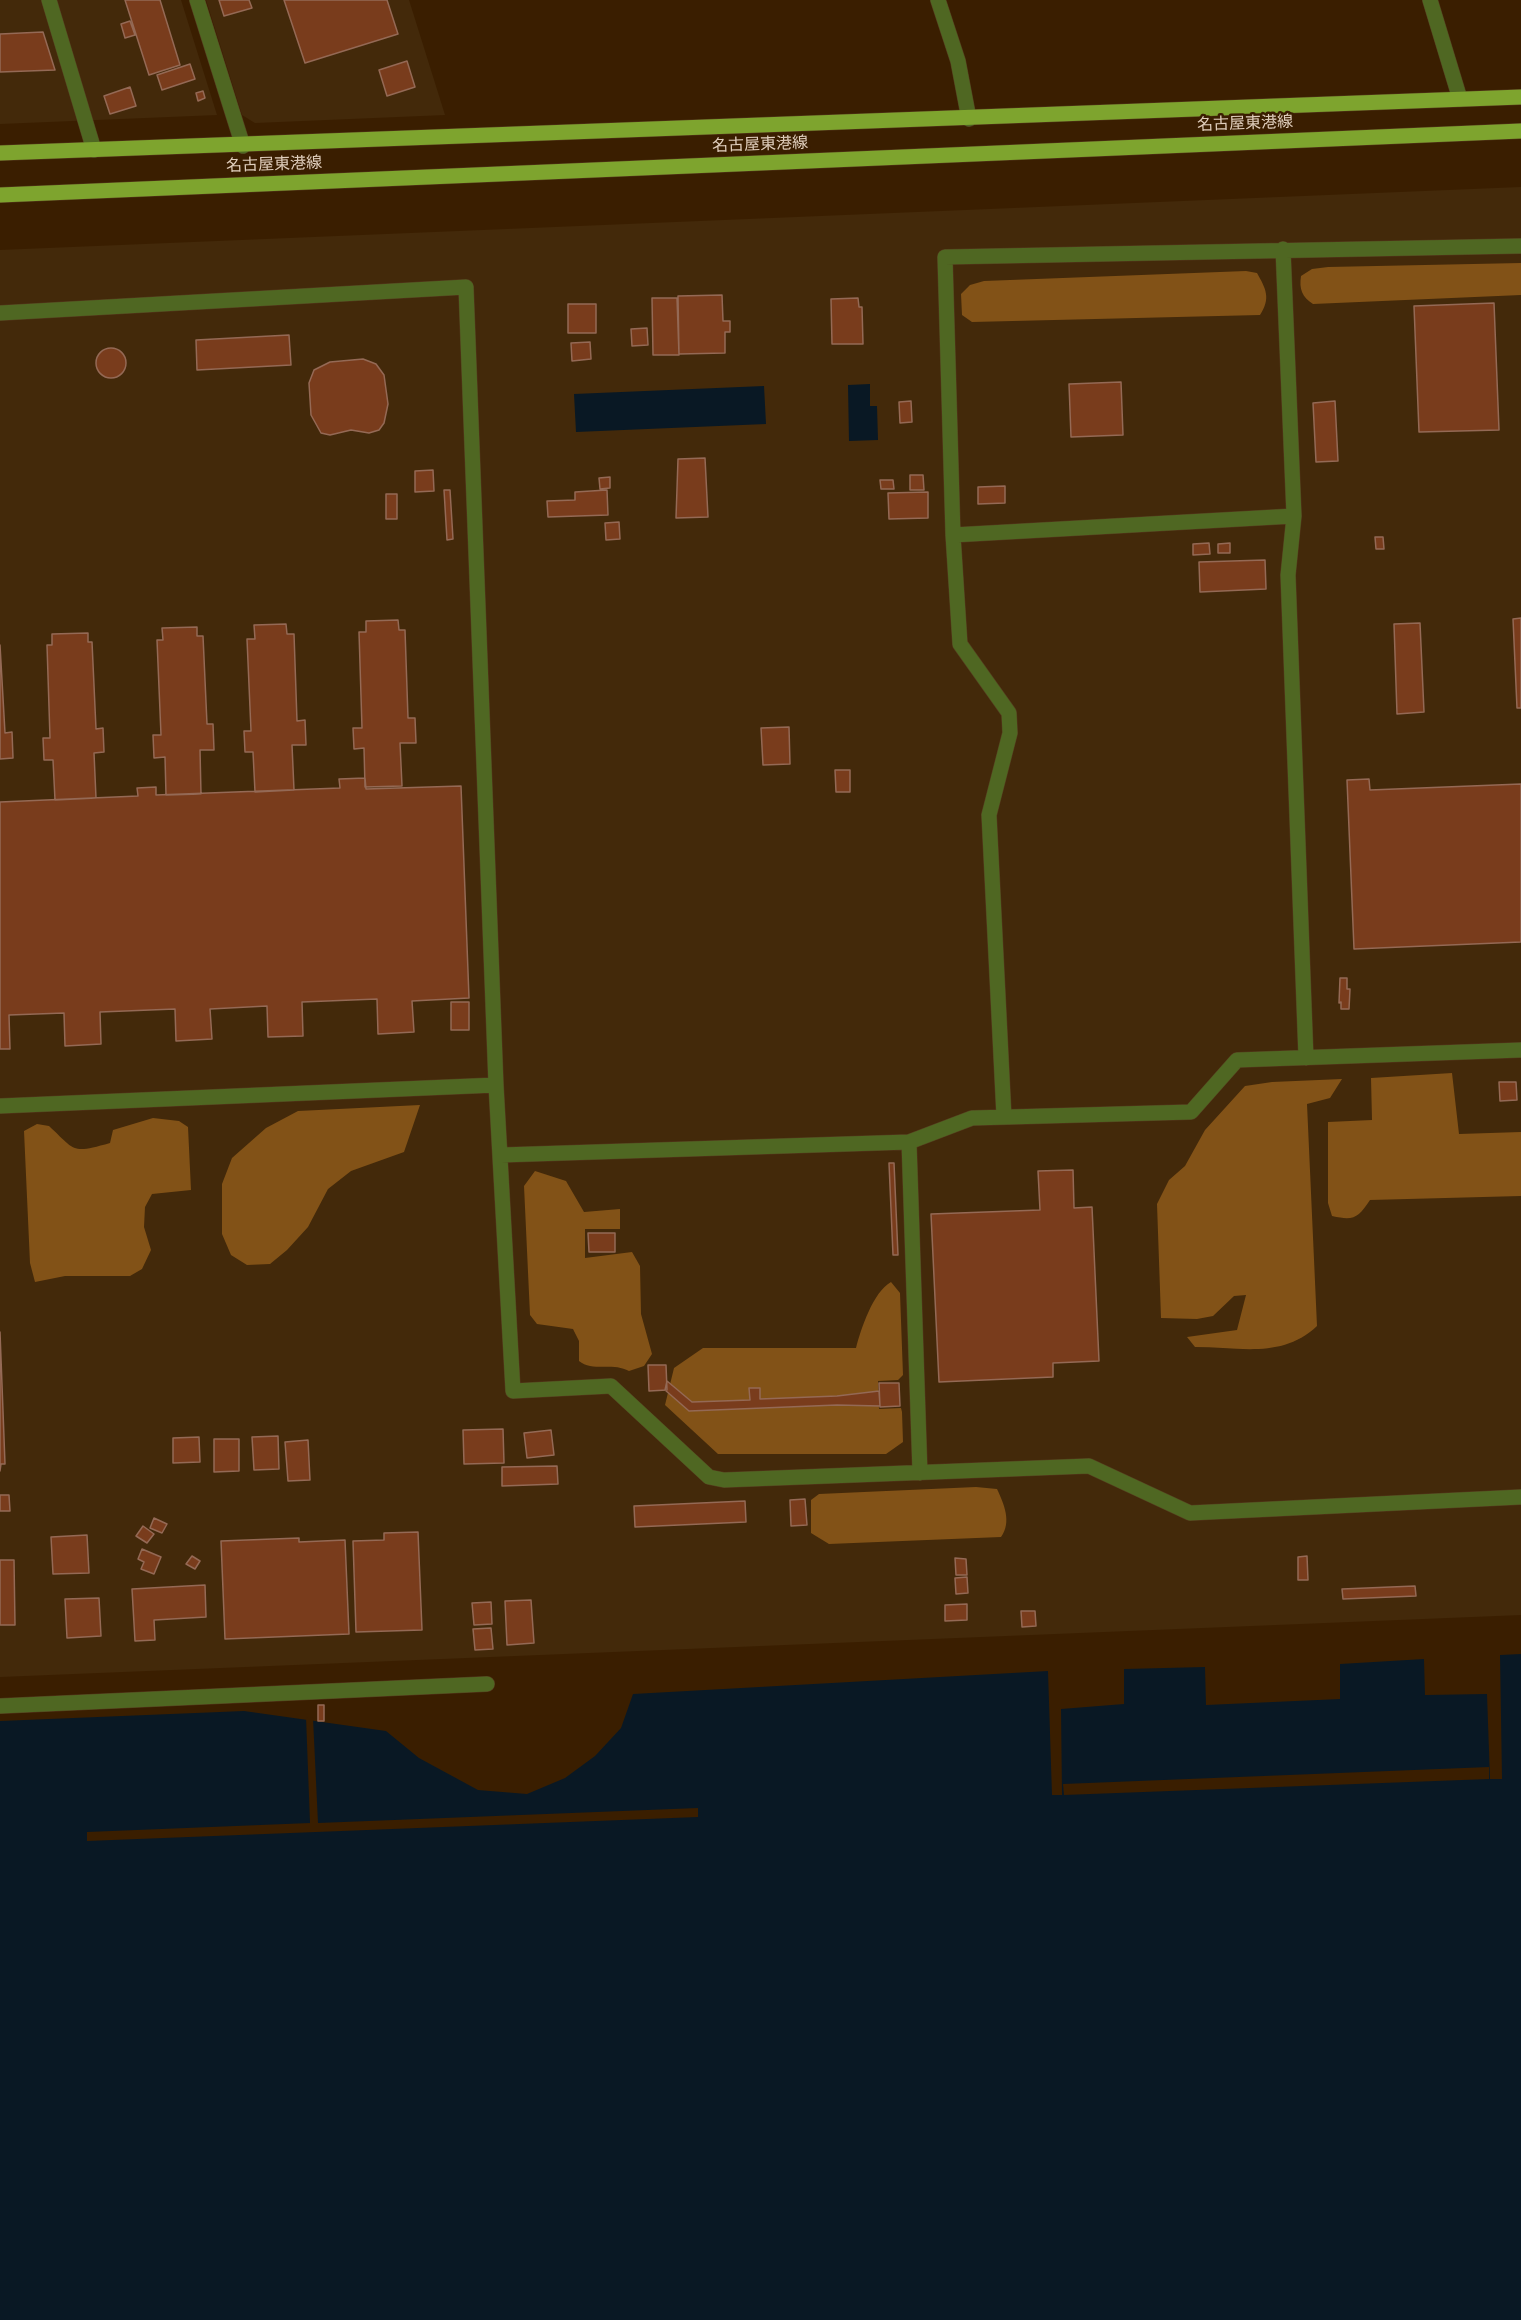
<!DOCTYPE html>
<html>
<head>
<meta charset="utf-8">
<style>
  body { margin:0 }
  canvas { display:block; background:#3a1e00 }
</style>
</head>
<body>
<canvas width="1521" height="2320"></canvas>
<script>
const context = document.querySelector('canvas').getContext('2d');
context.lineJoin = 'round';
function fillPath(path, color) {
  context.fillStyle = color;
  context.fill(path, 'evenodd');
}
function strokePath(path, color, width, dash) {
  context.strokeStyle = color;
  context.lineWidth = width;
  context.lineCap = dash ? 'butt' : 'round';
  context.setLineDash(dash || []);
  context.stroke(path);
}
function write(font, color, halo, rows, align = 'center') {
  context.font = font + ' "Varela Round","Noto Sans JP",sans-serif';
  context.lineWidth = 5;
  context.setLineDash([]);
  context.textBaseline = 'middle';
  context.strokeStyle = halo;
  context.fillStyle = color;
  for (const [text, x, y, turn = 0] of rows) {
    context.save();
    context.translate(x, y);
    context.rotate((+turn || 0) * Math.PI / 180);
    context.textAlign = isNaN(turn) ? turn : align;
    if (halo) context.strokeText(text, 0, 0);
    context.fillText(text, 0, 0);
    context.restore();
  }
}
fillPath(new Path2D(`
  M0 0H181L217 115 0 124Z
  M206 0H409L445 115 255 123 242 115Z
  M1521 187V1615L0 1677V250Z`), '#43290a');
fillPath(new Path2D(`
  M1521 263V295L1313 304C1302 297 1299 289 1301 276L1312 269 1328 267Z
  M1246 271 1257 273C1266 289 1271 298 1260 315L972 322 962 315 961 294 970 285 984 281Z
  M1452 1073 1459 1134 1521 1132V1196L1370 1200C1358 1218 1354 1221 1332 1216L1328 1203V1122L1372 1120 1371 1078Z
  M1342 1079 1330 1098 1307 1104 1317 1326C1282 1359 1240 1347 1195 1347L1187 1337 1237 1330 1246 1295 1234 1296 1213 1316 1197 1319 1161 1318 1157 1204 1169 1180 1185 1166 1205 1130 1245 1086 1272 1082Z
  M420 1105 404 1152 351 1171 328 1189 308 1227 287 1250 270 1264 247 1265 231 1255 222 1234V1184L232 1158 266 1128 298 1111Z
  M153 1118 179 1121 188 1127 191 1190 152 1194 145 1207 144 1227 151 1250 142 1269 130 1276H65L35 1282 30 1263 24 1131 37 1124 49 1126C76 1151 71 1154 110 1143L113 1130Z
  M535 1171 566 1181 584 1212 620 1209V1229H585V1258L632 1252 640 1266 641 1314 652 1354 644 1366 629 1371C613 1362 592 1372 579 1361V1341L573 1329 537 1324 530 1315 524 1186Z
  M891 1282 900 1293 903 1375 898 1380 878 1381 879 1409 901 1408 902 1412 903 1442 886 1454H718L665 1405 674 1368 703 1348H856C861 1329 873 1292 891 1282Z
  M976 1487 997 1489C1004 1504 1012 1522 1001 1537L829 1544 811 1533V1500L819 1494Z`), '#825217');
fillPath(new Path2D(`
  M870 384V406H877L878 440 849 441 848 385Z
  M764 386 766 424 576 432 574 394Z
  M1521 1654V2320H0V1721L244 1711 386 1731 419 1758 478 1790 527 1794 565 1778 595 1756 621 1728 633 1694 1048 1671 1052 1795H1062L1061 1709 1124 1704V1669L1205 1667 1206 1705 1340 1699V1664L1424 1659 1425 1695 1487 1694 1490 1779H1502L1500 1655Z`), '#091824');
fillPath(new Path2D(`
  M306 1717 313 1718 318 1823 698 1808V1817L87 1841V1832L310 1823Z
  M1489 1767V1779L1064 1795 1063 1784Z`), '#3a1e00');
const building = new Path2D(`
  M125 0H160L180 65 149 75Z
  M219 0H249L252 8 224 16Z
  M284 0H387L398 34 305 63Z
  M130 21 135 35 125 38 121 24Z
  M43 32 55 70 0 72V34Z
  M407 61 415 87 387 96 379 70Z
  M190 64 195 79 162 90 157 75Z
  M130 87 136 106 110 114 104 96Z
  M203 91 205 98 198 101 196 93Z
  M722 295 723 321H730V332H725V353L679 354 678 296Z
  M652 298H677L679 355H653Z
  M858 298 859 307H862L863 344H832L831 299Z
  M1494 303 1499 430 1419 432 1414 306Z
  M568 304H596V333H568Z
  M647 328 648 345 632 346 631 329Z
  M289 335 291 365 197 370 196 340Z
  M590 342 591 359 572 361 571 343Z
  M96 363a15 15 0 1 1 30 0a15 15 0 1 1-30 0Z
  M363 359 376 364 384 375 388 404 384 423 379 430 369 433 351 430 330 435 321 433 311 415 309 383 314 370 330 362Z
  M1121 382 1123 435 1071 437 1069 384Z
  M911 401 912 422 900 423 899 402Z
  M1335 401 1338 461 1316 462 1313 403Z
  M705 458 708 517 676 518 678 459Z
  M433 470 434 491 415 492V471Z
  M910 475H923L924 490H910Z
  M610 477V488L600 489 599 478Z
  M880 480H893L894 489H881Z
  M1005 486V503L978 504V487Z
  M444 490H450L453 539 447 540Z
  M607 490 608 515 548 517 547 501 575 500V492Z
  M928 492V518L889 519 888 493Z
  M386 494H397V519H386Z
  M619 522 620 539 606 540 605 523Z
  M1375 537H1383L1384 549H1376Z
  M1209 543 1210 554 1193 555V544Z
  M1230 543V553H1218V544Z
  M1265 560 1266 589 1200 592 1199 562Z
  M1521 618V708H1517L1513 619Z
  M398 620 399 630H405L408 718H415L416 743H400L402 786 365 787 364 748 354 749 353 728H362L359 632H366V621Z
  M1420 623 1424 712 1397 714 1394 624Z
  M286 624 287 634H294L297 721 305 720 306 745H292L294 790 255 792 253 752H245L244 731H251L247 639H255L254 625Z
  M197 627V636H203L207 724H213L214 750H200L201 794 166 795 165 757 154 758 153 735H161L157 640H163L162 628Z
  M88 633V642H92L96 729 103 728 104 752 94 753 96 798 55 800 53 760H44L43 738H50L47 645H52V634Z
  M0 645 5 733 12 732 13 758 0 759Z
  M789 727 790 764 763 765 761 728Z
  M835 770H850V792H836Z
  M365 778 366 789 461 786 469 998 412 1001 414 1032 378 1034 377 999 302 1002 303 1036 268 1037 267 1006 210 1009 212 1039 176 1041 175 1009 100 1012 101 1044 65 1046 64 1013 9 1015 10 1049H0V802L138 796 137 788 156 787V795L340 788 339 779Z
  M1369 779 1370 790 1521 784V942L1354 949 1347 780Z
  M1340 978H1347V989H1350L1349 1009H1341V1002L1339 1003Z
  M451 1002H469V1030H451Z
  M1499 1082H1516L1517 1100 1500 1101Z
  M889 1163H894L898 1255H893Z
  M1073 1170 1074 1208 1092 1207 1099 1361 1053 1363V1377L939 1382 931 1214 1040 1210 1038 1171Z
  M588 1233H615V1252H589Z
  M0 1332 5 1464H1L0 1471Z
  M648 1365H666L667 1390 649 1391Z
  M667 1381 692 1402 750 1400 749 1388H760V1399L837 1396 879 1391 880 1406 837 1405 689 1411 665 1390Z
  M879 1383H899L900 1406 880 1407Z
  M503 1429 504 1463 464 1464 463 1430Z
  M551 1430 554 1455 527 1458 524 1433Z
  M278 1436 279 1469 254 1470 252 1437Z
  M199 1437 200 1462 173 1463V1438Z
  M214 1439H239V1471L214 1472Z
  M308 1440 310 1480 288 1481 285 1442Z
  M557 1466 558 1484 502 1486V1467Z
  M0 1495H9L10 1511H0Z
  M805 1499 807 1525 791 1526 790 1500Z
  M745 1501 746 1522 635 1527 634 1506Z
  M154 1518 167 1524 162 1533 150 1528Z
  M143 1526 154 1534 147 1543 136 1536Z
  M418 1532 422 1630 356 1632 353 1541 384 1540V1533Z
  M87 1535 89 1573 53 1574 51 1537Z
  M299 1538V1542L345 1540 349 1634 225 1639 221 1541Z
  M142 1549 161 1557 154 1574 141 1569 144 1562 138 1559Z
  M192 1556 200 1561 195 1569 186 1564Z
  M1307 1556 1308 1580H1298V1557Z
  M955 1558 966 1559 967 1575H956Z
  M0 1560H14L15 1625H0Z
  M967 1577 968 1593 956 1594 955 1578Z
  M205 1585 206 1617 154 1620 155 1640 135 1641 132 1589Z
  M1415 1586 1416 1596 1343 1599 1342 1589Z
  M99 1598 101 1636 67 1638 65 1599Z
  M531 1600 534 1643 507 1645 505 1601Z
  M491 1602 492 1624 474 1625 472 1603Z
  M967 1604V1620L945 1621V1605Z
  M1021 1611H1035L1036 1626 1022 1627Z
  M491 1628 493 1649 475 1650 473 1629Z
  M318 1705H324V1721H318Z`);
fillPath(building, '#793c1c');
strokePath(building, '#946955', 1.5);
const minor = new Path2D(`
  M49 0 94 150
  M197 0 243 146
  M938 0 958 61 969 119
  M1430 0 1460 99
  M0 313 466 287 496 1085 513 1391 611 1386 709 1477 724 1480 1089 1466 1190 1513 1521 1497
  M1294 516 1288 575 1306 1058
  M953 535 945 257 1521 246
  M0 1106 496 1085
  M1004 1117 989 815 1010 733 1009 713 960 644 953 535 1294 516 1283 249
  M909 1142 920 1473
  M501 1155 909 1142 972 1118 1191 1112 1237 1060 1521 1050
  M0 1706 487 1684`);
const major = new Path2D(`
  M0 153 1521 97
  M0 195 1521 131`);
strokePath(minor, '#553a1e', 16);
strokePath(major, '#553a1e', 16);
strokePath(minor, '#4f6722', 15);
strokePath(major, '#7ea42e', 15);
write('16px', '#e1cfbd', '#3a1e00', [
  ["名古屋東港線",1245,124,-2],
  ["名古屋東港線",760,145,-2],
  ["名古屋東港線",274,165,-2]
]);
</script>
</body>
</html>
